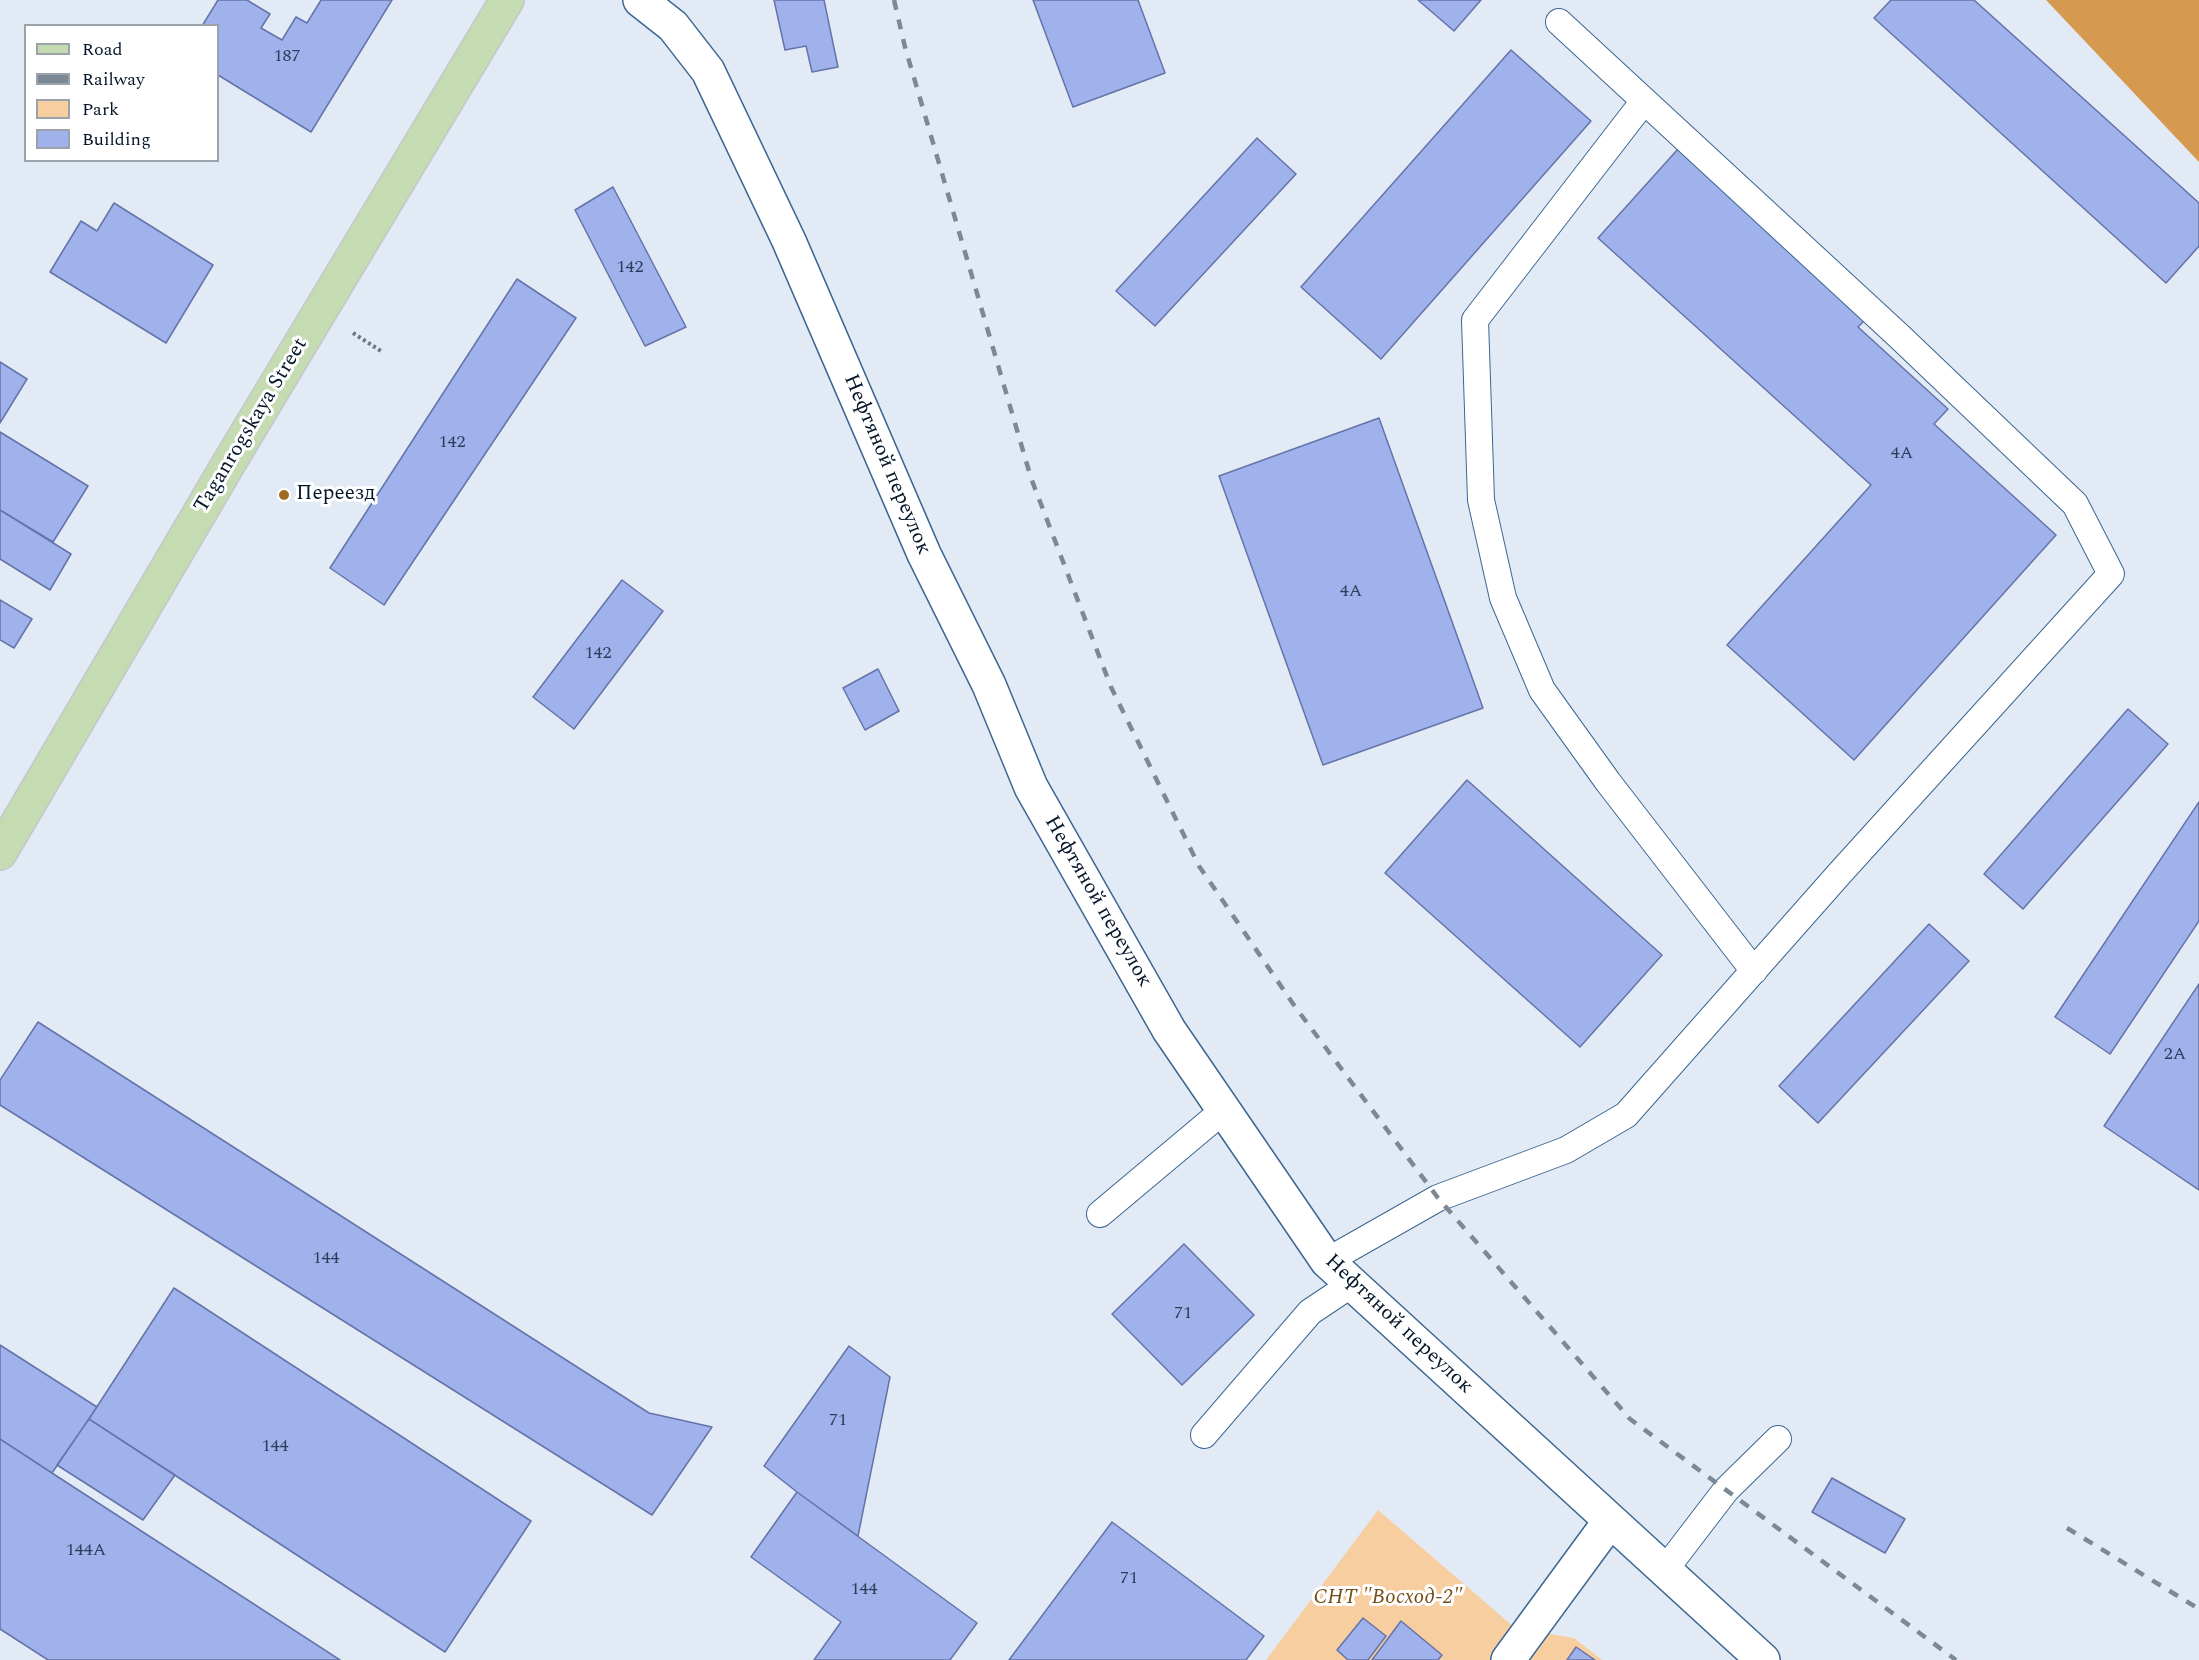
<!DOCTYPE html>
<html>
<head>
<meta charset="utf-8">
<style>
  body { margin:0 }
  #map { position:relative; width:2199px; height:1660px; overflow:hidden; background:#e2ebf5; font-family:Spectral,serif }
  canvas { display:block }
  .legend { position:absolute; left:24px; top:24px; width:195px; height:138px; box-sizing:border-box; background:#fff; border:2px solid #9ba2a9; margin:0; padding:8px 10px; list-style:none; font-size:18px; color:#051628 }
  .legend li { display:flex; align-items:center; gap:12px; height:30px }
  .legend b { width:30px; border:2px solid #9ba2a9 }
</style>
</head>
<body>
<div id="map">
<canvas width="2199" height="1660"></canvas>
<ul class="legend">
<li><b style="height:8px;background:#c5dbb2"></b>Road</li>
<li><b style="height:8px;background:#7b8896"></b>Railway</li>
<li><b style="height:16px;background:#f7ce9f"></b>Park</li>
<li><b style="height:16px;background:#a0b2eb"></b>Building</li>
</ul>
</div>
<script>
const context = document.querySelector('canvas').getContext('2d');
context.lineJoin = 'round';
function fillPath(path, color) {
  context.fillStyle = color;
  context.fill(path, 'evenodd');
}
function strokePath(path, color, width, dash) {
  context.strokeStyle = color;
  context.lineWidth = width;
  context.lineCap = dash ? 'butt' : 'round';
  context.setLineDash(dash || []);
  context.stroke(path);
}
function write(font, color, halo, rows, align = 'center') {
  context.font = font + ' Spectral,serif';
  context.lineWidth = 6;
  context.setLineDash([]);
  context.textBaseline = 'middle';
  context.strokeStyle = halo;
  context.fillStyle = color;
  for (const [text, x, y, turn = 0] of rows) {
    context.save();
    context.translate(x, y);
    context.rotate((+turn || 0) * Math.PI / 180);
    context.textAlign = isNaN(turn) ? turn : align;
    if (halo) context.strokeText(text, 0, 0);
    context.fillText(text, 0, 0);
    context.restore();
  }
}
fillPath(new Path2D(`
  M1378 1510 1515 1628 1574 1638 1602 1660H1266Z`), '#f7ce9f');
fillPath(new Path2D(`
  M2046 0H2199V162Z`), '#d59a4f');
const building = new Path2D(`
  M218 0H247L270 14 261 28 282 40 296 17 307 23 321 0H392L311 132 218 75V26H202Z
  M774 0H824L838 67 812 72 806 46 785 50Z
  M1033 0H1138L1165 73 1073 107Z
  M1418 0H1481L1454 31Z
  M1891 0H1974L2199 203V246L2166 283 1874 18Z
  M1511 50 1591 121 1381 359 1301 287Z
  M1257 138 1296 174 1155 326 1116 291Z
  M1678 149 1866 319 1858 327 1948 409 1934 424 2056 535 1854 760 1727 645 1871 485 1598 238Z
  M613 187 686 327 645 346 575 210Z
  M114 203 213 265 166 343 50 272 81 221 97 231Z
  M517 279 576 318 384 605 330 568Z
  M0 362 27 379 0 423Z
  M1379 418 1483 708 1323 765 1219 476Z
  M0 432 88 486 53 542 0 510Z
  M0 510 71 554 50 590 0 559Z
  M622 580 663 611 574 729 533 697Z
  M0 600 32 619 14 648 0 640Z
  M878 669 899 711 865 730 843 688Z
  M2128 709 2168 744 2023 909 1984 874Z
  M1467 780 1662 955 1580 1047 1385 873Z
  M2199 802V921L2110 1054 2055 1017Z
  M1929 924 1969 961 1818 1123 1779 1086Z
  M2199 984V1190L2104 1126Z
  M38 1022 649 1413 712 1427 652 1515 0 1105V1080Z
  M1184 1244 1254 1315 1182 1385 1112 1314Z
  M174 1288 531 1521 445 1652 89 1419Z
  M0 1345 97 1407 52 1473 0 1439Z
  M849 1346 890 1377 858 1536 797 1492 764 1466Z
  M89 1419 175 1475 143 1520 57 1465Z
  M0 1439 52 1473 340 1660H48L0 1629Z
  M1832 1478 1905 1519 1885 1553 1812 1512Z
  M797 1492 977 1623 950 1660H814L841 1622 751 1557Z
  M1112 1522 1264 1636 1246 1660H1009Z
  M1363 1618 1386 1636 1368 1660H1348L1337 1650Z
  M1401 1621 1442 1655 1438 1660H1372Z
  M1576 1647 1595 1660H1567Z`);
fillPath(building, '#a0b2eb');
strokePath(building, '#6473a9', 1.5);
const service = new Path2D(`
  M1644 101 1475 320 1481 500 1503 598 1542 690 1608 782 1754 971
  M1100 1214 1224 1110
  M1327 1261 1438 1198 1566 1150 1626 1115 1840 873 2111 574 2075 504 1900 337 1559 22
  M1204 1435 1310 1312 1352 1284
  M1664 1571 1726 1490 1778 1439`);
const minor = new Path2D(`
  M640 0 673 26 708 71 789 241 924 554 989 685 1031 787 1169 1030 1327 1261 1763 1660
  M1508 1660 1610 1521`);
const primary = new Path2D(`
  M0 853 229 463 507 0`);
strokePath(service, '#3c6692', 28);
strokePath(minor, '#3c6692', 36);
strokePath(primary, '#c3c7cb', 36);
strokePath(new Path2D(`
  M353 333 381 351`), '#6a7785', 4, [3, 3]);
strokePath(service, '#fff', 26);
strokePath(minor, '#fff', 33);
strokePath(primary, '#c5dbb2', 33);
strokePath(new Path2D(`
  M894 0 905 47 1031 478 1111 687 1199 866 1296 1008 1438 1198 1630 1419 1956 1660
  M2067 1528 2199 1609`), '#7b8896', 4.5, [10, 10]);
for (const [x, y, r, color] of [
  [284,495,6,"#9f6b22"]
]) {
  const dot = new Path2D();
  dot.arc(x, y, r, 0, 2 * Math.PI);
  context.fillStyle = color;
  context.fill(dot);
  strokePath(dot, '#fff', 2);
}
write('18px', '#2c3d59', null, [
  ["187",287,57],
  ["142",630,268],
  ["142",452,443],
  ["4А",1902,454],
  ["4А",1351,592],
  ["142",598,654],
  ["2А",2175,1055],
  ["144",326,1259],
  ["71",1183,1314],
  ["71",838,1421],
  ["144",275,1447],
  ["144А",86,1551],
  ["71",1129,1579],
  ["144",864,1590]
]);
write('21px', '#051628', '#fff', [
  ["Taganrogskaya Street",252,426,-59],
  ["Нефтяной переулок",886,465,67],
  ["Нефтяной переулок",1097,902,60],
  ["Нефтяной переулок",1398,1325,43]
]);
write('21px', '#051628', '#fff', [
  ["Переезд",296,495]
], 'left');
write('italic 21px', '#734c13', '#fff', [
  ["СНТ \"Восход-2\"",1388,1599]
]);
</script>
</body>
</html>
